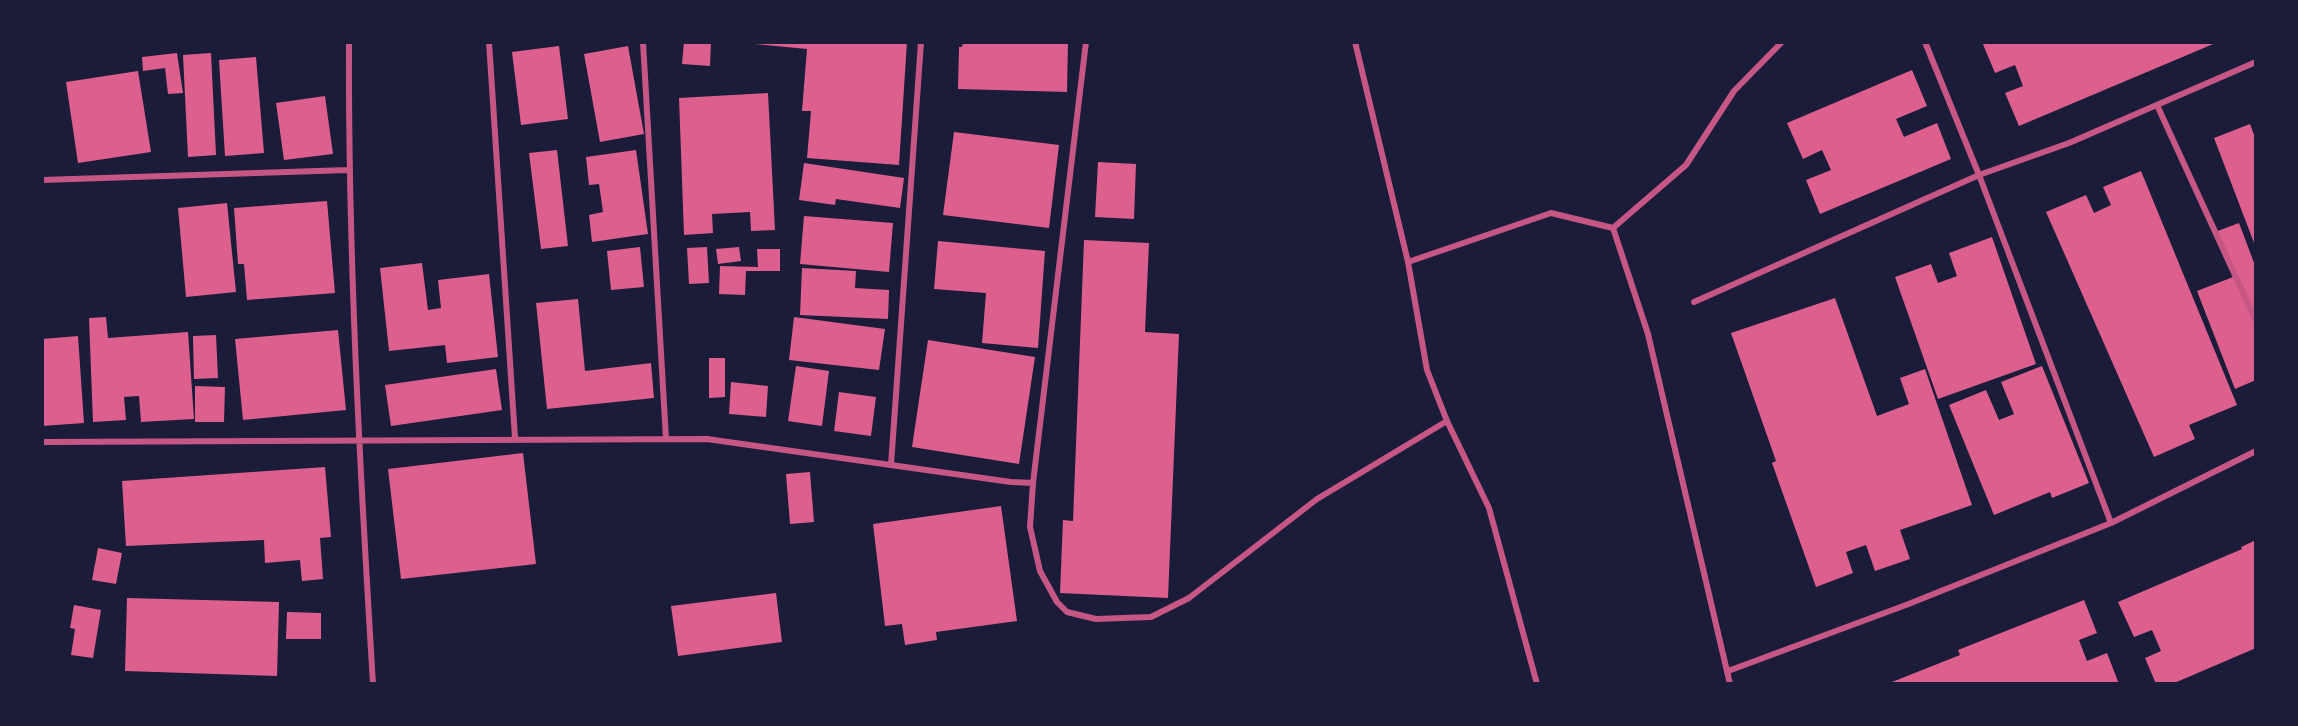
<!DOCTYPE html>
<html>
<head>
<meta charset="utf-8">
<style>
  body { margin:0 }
  #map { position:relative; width:2298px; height:726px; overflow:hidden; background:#1b1b3a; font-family:Arial,sans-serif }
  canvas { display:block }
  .frame { position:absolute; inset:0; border:44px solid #1b1b3a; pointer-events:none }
</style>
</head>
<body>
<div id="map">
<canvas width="2298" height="726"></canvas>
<div class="frame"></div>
</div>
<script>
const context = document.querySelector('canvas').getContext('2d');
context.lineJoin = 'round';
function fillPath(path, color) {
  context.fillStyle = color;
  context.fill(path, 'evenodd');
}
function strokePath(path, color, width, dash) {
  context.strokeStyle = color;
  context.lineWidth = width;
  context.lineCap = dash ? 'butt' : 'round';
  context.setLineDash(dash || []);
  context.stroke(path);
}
fillPath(new Path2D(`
  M684 42H711L710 66 682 64Z
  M734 42H907L899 165 807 158 811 111H802L807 49Z
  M963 42H1068L1067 92 958 89 959 47H962Z
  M1982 42H2218L2019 126 2005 93 2023 86 2015 65 1995 73Z
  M559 46 568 119 521 125 512 52Z
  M628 46 644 134 600 142 584 54Z
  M177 53 183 93 168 94 165 68 143 71 142 57Z
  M211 53 216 155 188 157 183 55Z
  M256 57 264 153 225 156 219 60Z
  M1912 70 1927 106 1896 119 1904 137 1937 123 1951 159 1820 214 1806 180 1831 170 1822 150 1803 159 1787 123Z
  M138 71 151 152 78 163 66 82Z
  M768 93 775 230 751 231 750 212 712 214 713 233 684 235 679 98Z
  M325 96 333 154 284 160 276 103Z
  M2250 124 2256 140V248L2214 138Z
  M954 132 1059 145 1049 228 943 215Z
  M557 150 568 246 541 249 529 153Z
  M636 150 648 234 592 242 589 215 603 212 599 184 589 185 586 157Z
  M1098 162 1136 164 1134 219 1095 217Z
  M804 163 904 178 900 208 836 199 835 205 799 200Z
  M2141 171 2237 405 2189 425 2195 439 2154 457 2046 212 2086 195 2094 213 2111 205 2103 187Z
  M327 201 335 293 247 300 244 264H238L234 208Z
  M227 203 236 292 186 297 178 208Z
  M804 216 893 223 889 272 800 264Z
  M2239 223 2256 268V380L2235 389 2197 291 2233 277 2215 232Z
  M1992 237 2036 364 1938 399 1895 277 1931 264 1938 283 1957 276 1949 253Z
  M1084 240 1149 243 1145 332 1179 334 1168 598 1060 593 1063 520 1073 521Z
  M938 241 1045 251 1038 348 982 343 986 293 934 289Z
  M640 247 644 287 611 290 607 251Z
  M707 247 709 283 689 284 687 248Z
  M739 247 741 261 718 264 716 249Z
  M757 249H780V271H746L745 295 719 294 720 266 758 267Z
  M422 263 428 310 441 308 438 280 489 274 498 357 447 363 445 345 389 351 380 268Z
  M802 268 856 271 855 288 889 290 888 319 800 315Z
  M1835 298 1877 416 1909 404 1900 378 1925 369 1972 505 1900 530 1910 559 1875 571 1866 545 1846 552 1853 573 1816 587 1772 463 1776 461 1731 333Z
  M578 299 585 371 651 363 654 398 547 409 536 303Z
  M106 317 108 338 188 332 194 419 141 422 139 396 124 397 126 420 93 422 89 318Z
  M794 317 885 329 879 370 789 360Z
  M338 330 346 410 243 420 235 339Z
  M216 335 218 378 194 379 193 336Z
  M78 336 84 423 42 426V339Z
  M928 340 1035 357 1019 464 912 447Z
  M709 358H725V397L709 398Z
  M796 366 829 371 822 426 788 421Z
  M2042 366 2089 483 2052 498 2050 492 1994 515 1949 405 1986 390 1999 420 2014 414 2001 382Z
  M496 369 502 410 391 426 385 385Z
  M731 382 768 386 766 417 729 414Z
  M195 386 225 387 224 422H195Z
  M839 392 876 397 871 436 834 431Z
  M523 453 536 564 401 579 388 469Z
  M325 467 331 537 320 538 323 579 302 581 300 560 265 563 264 540 126 546 122 481Z
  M810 472 814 522 790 524 786 474Z
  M1001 506 1017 621 936 632 937 640 905 645 902 624 885 626 873 524Z
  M2256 540V648L2172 684H2156L2145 658 2161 651 2152 630 2134 637 2118 602 2242 549 2241 547Z
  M98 548 122 553 116 584 92 580Z
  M776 593 782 642 678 656 671 606Z
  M127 598 279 602 277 676 125 671Z
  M2084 600 2097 633 2079 640 2087 661 2107 653 2119 684H1887L1960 655 1958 650Z
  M74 605 101 610 93 658 71 655 75 629 70 628Z
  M287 612 321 613V639H286Z`), '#dd5f8e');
strokePath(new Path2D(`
  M349 42C348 256 360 470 373 684
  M489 42 515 438
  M643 42 666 439
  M1086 42 1033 483 1030 527 1040 571 1057 602 1067 612 1096 619 1151 617 1189 598 1317 499 1447 421
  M1355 42 1408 262 1427 370 1447 421 1489 508 1537 684
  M1925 42 1979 175 2111 523
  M2157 105 2256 321
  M42 180 348 170
  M1613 228 1648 334 1730 684
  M1613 228 1686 165 1734 91 1782 42
  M1408 262 1551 213 1613 228
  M1694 302 1979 175 2069 143 2256 62
  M42 442 707 439 1011 482 1033 483
  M891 465 921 42
  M1728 671 1906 605 2111 523 2256 451`), '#c65784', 6);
</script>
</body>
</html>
